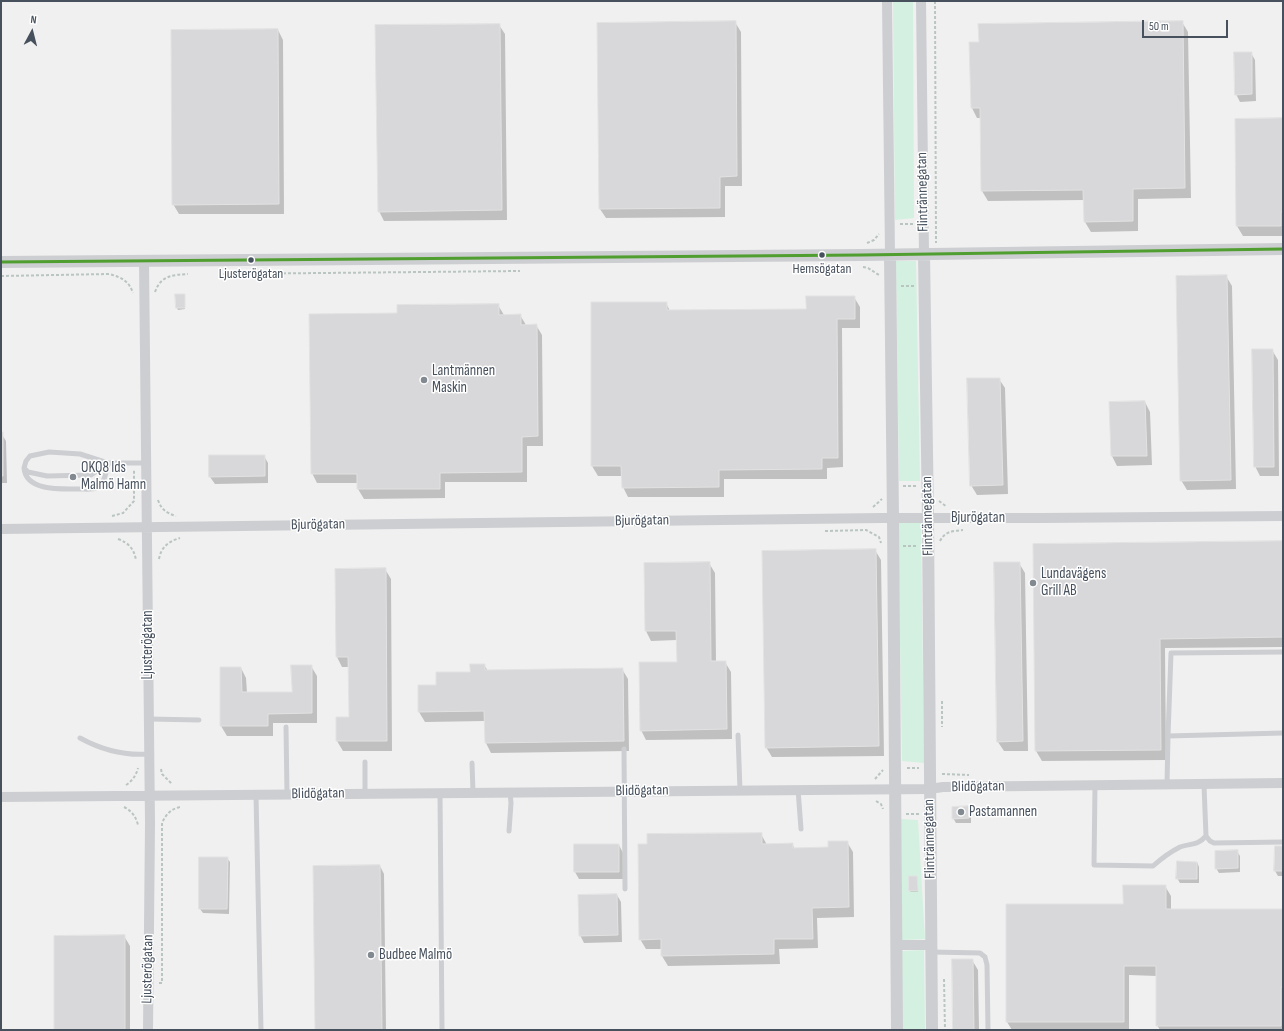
<!DOCTYPE html>
<html>
<head>
<meta charset="utf-8">
<style>
  body { margin:0 }
  #map { position:relative; width:1284px; height:1031px; overflow:hidden; background:#f1f0f0; font-family:"Sofia Sans Condensed",sans-serif }
  canvas { display:block }
  .frame { position:absolute; inset:0; border:2px solid #47515d; pointer-events:none }
  .north { position:absolute; left:12px; top:12px; width:40px; height:40px; -webkit-text-stroke:3px #fff; paint-order:stroke; rotate:7deg; font-size:11px; font-weight:700; line-height:16px; text-align:center; color:#47515d }
  .north::after { content:''; display:block; margin:auto; width:14px; height:18px; background:#47515d; clip-path:polygon(50% 0,100% 100%,50% 72%,0 100%) }
  .scale { position:absolute; left:1142px; top:20px; width:86px; height:18px; box-sizing:border-box; border:2px solid #47515d; border-top:0; padding-left:5px; font-size:12px; line-height:14px; white-space:nowrap; color:#47515d; -webkit-text-stroke:3px #fff; paint-order:stroke }
</style>
</head>
<body>
<div id="map">
<canvas width="1284" height="1031"></canvas>
<div class="frame"></div>
<div class="north">N</div>
<div class="scale">50 m</div>
</div>
<script>
const context = document.querySelector('canvas').getContext('2d');
context.lineJoin = 'round';
function fillPath(path, color) {
  context.fillStyle = color;
  context.fill(path, 'evenodd');
}
function strokePath(path, color, width, dash) {
  context.strokeStyle = color;
  context.lineWidth = width;
  context.lineCap = dash ? 'butt' : 'round';
  context.setLineDash(dash || []);
  context.stroke(path);
}
function write(font, color, halo, rows, align = 'center') {
  context.font = font + ' "Sofia Sans Condensed",sans-serif';
  context.lineWidth = 3;
  context.setLineDash([]);
  context.textBaseline = 'middle';
  context.strokeStyle = halo;
  context.fillStyle = color;
  for (const [text, x, y, turn = 0] of rows) {
    context.save();
    context.translate(x, y);
    context.rotate((+turn || 0) * Math.PI / 180);
    context.textAlign = isNaN(turn) ? turn : align;
    if (halo) context.strokeText(text, 0, 0);
    context.fillText(text, 0, 0);
    context.restore();
  }
}
fillPath(new Path2D(`
  M893 1H913L914 218 895 220Z
  M896 261H916L920 481H899Z
  M898 523H921L924 763 902 761Z
  M901 819 918 820 925 939 902 940Z
  M924 950 925 1030H903L901 951Z`), '#d4f0e0');
fillPath(new Path2D(`
  M735 22 741 32 742 186H725V217L606 218 600 209Z
  M1182 22 1188 32 1191 198 1138 199V231L1091 232 1085 222V200L988 201 982 191 981 118H977L972 108 980 43Z
  M499 25 505 34 507 220 384 221 379 211Z
  M278 30 283 40 284 214H179L173 204Z
  M1251 53 1255 60 1256 101 1240 102 1236 94Z
  M1283 119V236H1243L1237 226 1236 120Z
  M1226 276 1232 286 1236 489 1187 490 1181 480Z
  M184 295 185 309 178 310 177 308Z
  M854 297 860 307V328H842L843 467 827 468V479H724V497H628L623 487 622 476H598L592 466 666 303 670 311 807 310Z
  M498 305 504 315H520L526 325H536L542 335 543 446H527V482H445V498L364 499 358 489V483H317L312 473 398 314Z
  M1272 350 1278 360 1279 476H1260L1255 466Z
  M999 379 1005 388 1008 494 977 495 971 485Z
  M1145 402 1150 412 1152 465 1117 466 1112 456Z
  M1 433 6 441 7 483H1Z
  M264 456 268 463V483L215 484 210 477Z
  M1283 542V647L1165 648 1166 760 1042 761 1036 751 1034 545Z
  M875 550 881 560 884 756 772 757 766 747Z
  M709 563 715 573 716 662H725L731 672 732 739 646 740 641 730 678 663 677 640 651 641 646 631Z
  M1019 563 1025 573 1028 751H1004L998 742Z
  M385 569 391 579 392 751H343L337 741V718H350L349 667H342L337 657Z
  M484 665 488 671 622 669 628 679 629 751 491 753 486 743 485 721 425 722 419 712V686H437L471 673Z
  M311 666 317 676V723H273V736H227L221 726V668H241L246 678 247 693H293Z
  M968 807 971 812V823H956L953 818Z
  M761 834 767 845 792 844 795 849 829 848 847 842 853 852 854 917 817 918 818 948 779 949 780 964 668 966 662 956V949H646L640 939Z
  M619 845 623 853V879H579L575 872Z
  M1276 847H1283V876H1278L1275 871Z
  M1237 851 1240 856V872L1219 873 1216 868Z
  M227 858 230 862 229 914 203 913 200 909Z
  M1197 862 1199 867V883H1180L1177 878Z
  M380 866 384 874 386 1030H316Z
  M917 877 918 892H911L910 891Z
  M1165 886 1171 896V910H1283V1030H1160L1157 1025V976L1129 975V1030H1012L1007 1022 1124 905Z
  M617 895 621 902 622 942 584 943 580 935Z
  M124 936 130 946V1030H55Z
  M972 960 978 970 979 1030H954Z`), '#0003');
const building = new Path2D(`
  M736 21 737 176 720 177V208L599 209 597 23Z
  M1183 21 1185 188 1133 189V221L1084 222 1083 190 981 191 980 108H971L969 42H979L978 24Z
  M500 24 502 210 378 212 375 25Z
  M278 29 279 204 172 205 171 30Z
  M1234 52H1252V94L1235 95Z
  M1283 118V212H1281V226H1236L1235 119Z
  M1227 275 1231 480 1180 481 1176 276Z
  M175 294H185V308H176Z
  M806 296H855V319H837L838 458H822V469L719 470V487L622 488 621 466H591V302H667V310L806 309Z
  M499 304V315L521 314V325L537 324 538 436 522 437V472L440 473V489H357V474H311L309 314 397 313V305Z
  M1252 349H1273L1274 467H1254Z
  M967 378H1000L1003 485 970 486Z
  M1145 401 1147 456H1111L1109 402Z
  M1 432H3V476H1Z
  M209 455H265V476L209 477Z
  M1283 541V637L1160 639 1161 750 1035 751 1033 544Z
  M876 549 879 746 765 748 762 551Z
  M710 562 711 661H726L727 729 640 731 639 662H677L676 631H645L644 563Z
  M994 562H1020L1023 741 997 742Z
  M386 568 387 741H336V717H349L348 657H336L335 569Z
  M470 664H485V670L623 668 624 741 485 743 484 711 418 712V685H436V672H470Z
  M291 665H312V713L268 714V726H220V667H241L242 692H292Z
  M969 806V818L952 819V807Z
  M762 833V844L793 843V848L828 847V841H848L849 907 812 908 813 939H774V954L661 956V939L639 940 638 844H647V834Z
  M574 844H619V872H574Z
  M1275 846H1283V871H1274Z
  M1238 850V868L1215 869V851Z
  M199 857H228L227 909H199Z
  M1177 861 1197 862V879H1176Z
  M380 865 382 1030H315L313 866Z
  M909 876H917L918 891H909Z
  M1123 885H1166V909H1283V987H1281V1026H1156V966H1124V1022H1006V904H1123Z
  M617 894 618 935 579 936 578 895Z
  M125 935V1030H54V936Z
  M952 959H973L974 1030H953Z`);
fillPath(building, '#d8d8da');
strokePath(building, '#e2e2e3', 1);
strokePath(new Path2D(`
  M935 1 936 243
  M900 224H913
  M867 243 874 240 879 234
  M863 267 868 268 879 275
  M223 274 520 271
  M1 276 109 274C121 277 129 281 133 293
  M901 286H914
  M155 292C161 275 173 275 188 274
  M903 486H917
  M158 500C161 509 166 513 176 516
  M939 501 947 507
  M873 507 882 499
  M112 516 123 513 134 501V470
  M825 531 866 530 879 537 881 543
  M118 539C129 543 134 549 136 560
  M940 541C945 531 953 531 963 530
  M903 546H917
  M159 559C161 547 169 541 180 538
  M942 701V727
  M907 768H919
  M161 769 162 774 172 784
  M942 774 969 775
  M875 779 883 770
  M126 785C132 781 136 776 138 768
  M876 801 881 804 883 809
  M124 807C132 811 136 817 138 825
  M906 814H919
  M944 979 945 1030
  M159 983H162V823C166 814 171 809 180 807`), '#b9c5c1', 2, [3, 2]);
strokePath(new Path2D(`
  M108 463 91 475 47 476 28 472 24 468 26 461 30 456 49 452 80 454 108 463H146
  M24 468C26 492 63 489 80 489 84 489 92 490 96 488 105 484 106 472 108 463
  M149 719 199 720
  M286 727 287 794
  M738 735 740 790
  M1168 736 1171 653 1283 652
  M80 738C102 750 124 756 149 754
  M624 749 625 889
  M365 762V793
  M472 763 473 792
  M1167 785 1168 736 1283 733
  M1204 785 1206 836 1210 841 1214 843 1283 842
  M1095 786 1094 865 1153 866C1162 858 1170 852 1180 847 1192 843 1197 846 1206 836
  M798 789 801 829
  M440 793 442 1030
  M256 795 261 1030
  M509 831 511 803 510 792
  M932 952 980 953 985 957 987 965 988 1030`), '#ccced1', 5);
strokePath(new Path2D(`
  M887 1 890 255
  M921 1 924 254
  M144 261 150 823 148 1030
  M1 529 882 518H1042L1283 516
  M1 797 929 789 943 787 1283 783
  M896 945H932`), '#ccced1', 10);
strokePath(new Path2D(`
  M924 254 928 518 932 1030
  M890 255 893 518 897 1030
  M1 262 861 255 1283 249`), '#ccced1', 12);
strokePath(new Path2D(`
  M1 262 861 255 1283 249`), '#509e2f', 3);
for (const [x, y, r, color] of [
  [822,255,3.5,"#47515d"],
  [251,260,3.5,"#47515d"],
  [424,380,4,"#828990"],
  [73,477,4,"#828990"],
  [1033,583,4,"#828990"],
  [961,812,4,"#828990"],
  [371,955,4,"#828990"]
]) {
  const dot = new Path2D();
  dot.arc(x, y, r, 0, 2 * Math.PI);
  context.fillStyle = color;
  context.fill(dot);
  strokePath(dot, '#fff', 1.5);
}
write('14px', '#47515d', '#fff', [
  ["Hemsögatan",822,269],
  ["Ljusterögatan",251,274]
]);
write('15px', '#47515d', '#fff', [
  ["Flintrännegatan",923,192,-91],
  ["Flintrännegatan",928,516,-91],
  ["Bjurögatan",978,518],
  ["Bjurögatan",642,521,-1],
  ["Bjurögatan",318,525,-1],
  ["Ljusterögatan",148,645,-90],
  ["Blidögatan",978,787,-1],
  ["Blidögatan",642,791,-1],
  ["Blidögatan",318,794,-1],
  ["Flintrännegatan",930,839,-91],
  ["Ljusterögatan",148,969,-89]
]);
write('15px', '#47515d', '#fff', [
  ["Lantmännen",432,371],
  ["Maskin",432,388],
  ["OKQ8 Ids",81,468],
  ["Malmö Hamn",81,485],
  ["Lundavägens",1041,574],
  ["Grill AB",1041,591],
  ["Pastamannen",969,812],
  ["Budbee Malmö",379,955]
], 'left');
</script>
</body>
</html>
